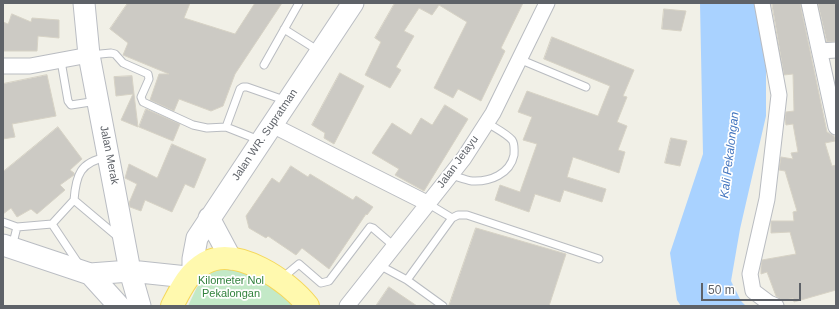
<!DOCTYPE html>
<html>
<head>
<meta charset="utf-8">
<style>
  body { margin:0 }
  #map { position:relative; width:839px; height:309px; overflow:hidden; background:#f1f0e7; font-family:Arial,sans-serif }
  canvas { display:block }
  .frame { position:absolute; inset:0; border:4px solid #5e6268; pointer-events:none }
  .scale { position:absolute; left:701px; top:283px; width:100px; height:18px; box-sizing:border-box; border:2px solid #5e6268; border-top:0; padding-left:5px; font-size:12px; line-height:14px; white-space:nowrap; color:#5e6268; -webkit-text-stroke:3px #fff; paint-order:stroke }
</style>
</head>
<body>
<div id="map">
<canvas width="839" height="309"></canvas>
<div class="frame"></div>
<div class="scale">50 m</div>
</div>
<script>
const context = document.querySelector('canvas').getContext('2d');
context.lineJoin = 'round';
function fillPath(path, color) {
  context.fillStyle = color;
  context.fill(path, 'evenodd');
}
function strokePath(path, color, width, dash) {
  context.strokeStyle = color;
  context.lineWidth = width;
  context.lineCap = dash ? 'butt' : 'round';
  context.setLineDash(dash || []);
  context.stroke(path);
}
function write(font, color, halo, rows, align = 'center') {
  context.font = font + ' Arial,sans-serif';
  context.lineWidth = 3.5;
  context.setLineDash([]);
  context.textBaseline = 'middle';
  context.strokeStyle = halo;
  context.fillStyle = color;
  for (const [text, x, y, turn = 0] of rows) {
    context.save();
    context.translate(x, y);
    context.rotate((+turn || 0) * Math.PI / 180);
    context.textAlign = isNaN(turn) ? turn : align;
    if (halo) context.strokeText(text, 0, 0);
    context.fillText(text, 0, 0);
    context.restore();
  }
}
fillPath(new Path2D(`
  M229 267 250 270 285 293 296 306H188L197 287 213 271Z`), '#c3e9c7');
fillPath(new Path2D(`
  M700 3H756L766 44V116L740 229 731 281 741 301 746 306H681L677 300 670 253 703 154Z`), '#a9d2ff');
const building = new Path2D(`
  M128 3H190L184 18 235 34 255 3H282L235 74 223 106 211 111 179 99 174 111 150 100 159 74H169L123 55 128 43 110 29Z
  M395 3H523L501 48 505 51 481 101 458 89 453 98 434 88 467 22 439 5 432 15 419 8 404 31 414 36 396 67 401 70 390 88 365 75 381 42 375 38Z
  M772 3H800L827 132 834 136 835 141 825 143 832 166 836 165V290L794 302 793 298 783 301 776 296 767 272 761 274V267L762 260 796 254 790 232 771 233V221H794L793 212 797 211 785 171 779 170 781 157 793 159 791 153 798 152 793 124 786 125 785 119 786 112 794 111 793 74 784 75Z
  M818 3H836V41L827 42Z
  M664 9 686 11 681 31 662 29Z
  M12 14 31 22 32 18 59 20V38L38 36 37 51H3V22L8 24Z
  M552 37 634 70 623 96 627 97 617 122 627 126 618 150 625 152 619 173 573 157 567 177 606 189 602 202 564 190 560 202 535 194 529 212 495 200 500 185 520 192 537 144 523 140 532 117 518 112 527 91 598 116 610 86 544 59Z
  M340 73 364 86 334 144 324 138 325 133 312 125Z
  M47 75 56 116 12 124 15 137 3 139V84Z
  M132 76 134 94 138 127 121 120 133 94 116 96 114 77Z
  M445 105 468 119 424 191 395 175 399 169 372 153 392 123 411 135 421 118 432 125Z
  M146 109 180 124 173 141 139 127Z
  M58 127 82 159 70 170 74 173V175L60 185 65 190 37 214 31 209 17 217 11 208 3 214V172Z
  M671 138 687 141 680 166 665 163Z
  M172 144 206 159 194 188 185 184 172 212 145 200 141 211 130 207 129 203 137 184 125 178 129 164 157 178Z
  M291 166 308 177 310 174 353 200 356 196 373 207 367 215 366 214 329 269 302 248 296 255 268 236 266 238 249 228 246 216 272 178 279 183Z
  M476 228 566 254 549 306H449Z
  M389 287 417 306H376Z`);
fillPath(building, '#cccac4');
strokePath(building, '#d6d2c5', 1);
const lane = new Path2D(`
  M284 29 319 51
  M90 55 111 53 115 54 123 63 148 74 149 79 141 97 143 102 193 125 207 128 226 127
  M519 59 586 87
  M61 61 68 101 71 105 97 101
  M264 65 299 3
  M259 140 226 127 240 89 243 87H247L287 101
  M451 175C458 177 466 180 472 181 490 182 510 174 514 155 514 151 515 144 512 140 506 133 493 127 486 122
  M74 200C76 175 80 162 107 157
  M427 203 452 218
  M3 222 17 227 12 247
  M17 227 52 224
  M379 265 407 280 443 306
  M80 266 52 224 74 200 118 237
  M281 279 299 264 321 283 329 281 370 227 373 228 394 246
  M407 280 452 218 458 215H467L599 259`);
const street = new Path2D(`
  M762 3 779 95 767 199 750 274 753 291 769 303 776 306
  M809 3 836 127
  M820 51 836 50
  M3 66H30L89 55
  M272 125 427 203
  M347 306 464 158 493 113 547 3`);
const secondary = new Path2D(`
  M84 3 89 55 130 271 140 306
  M209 218 231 259
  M3 245 90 274 130 271 187 277
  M193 273V259L197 238 353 3
  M90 274 119 306`);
const primary = new Path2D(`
  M172 306C181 289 188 273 205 263 236 245 289 281 308 306`);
strokePath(lane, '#b9bcc1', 9);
strokePath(street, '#b9bcc1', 17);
strokePath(secondary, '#babdc3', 23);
strokePath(primary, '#f5d85c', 24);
strokePath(lane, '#fff', 7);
strokePath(street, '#fff', 15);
strokePath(secondary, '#fff', 21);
strokePath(primary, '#fff9ae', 22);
write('11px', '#5e6268', '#fff', [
  ["Jalan WR. Supratman",265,135,-56],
  ["Jalan Merak",109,155,79],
  ["Jalan Jetayu",458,162,-54]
]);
write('11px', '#32823d', '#fff', [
  ["Kilometer Nol",231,281],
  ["Pekalongan",231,294]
]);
write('italic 12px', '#4375bf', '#fff', [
  ["Kali Pekalongan",730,155,-83]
]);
</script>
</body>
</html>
